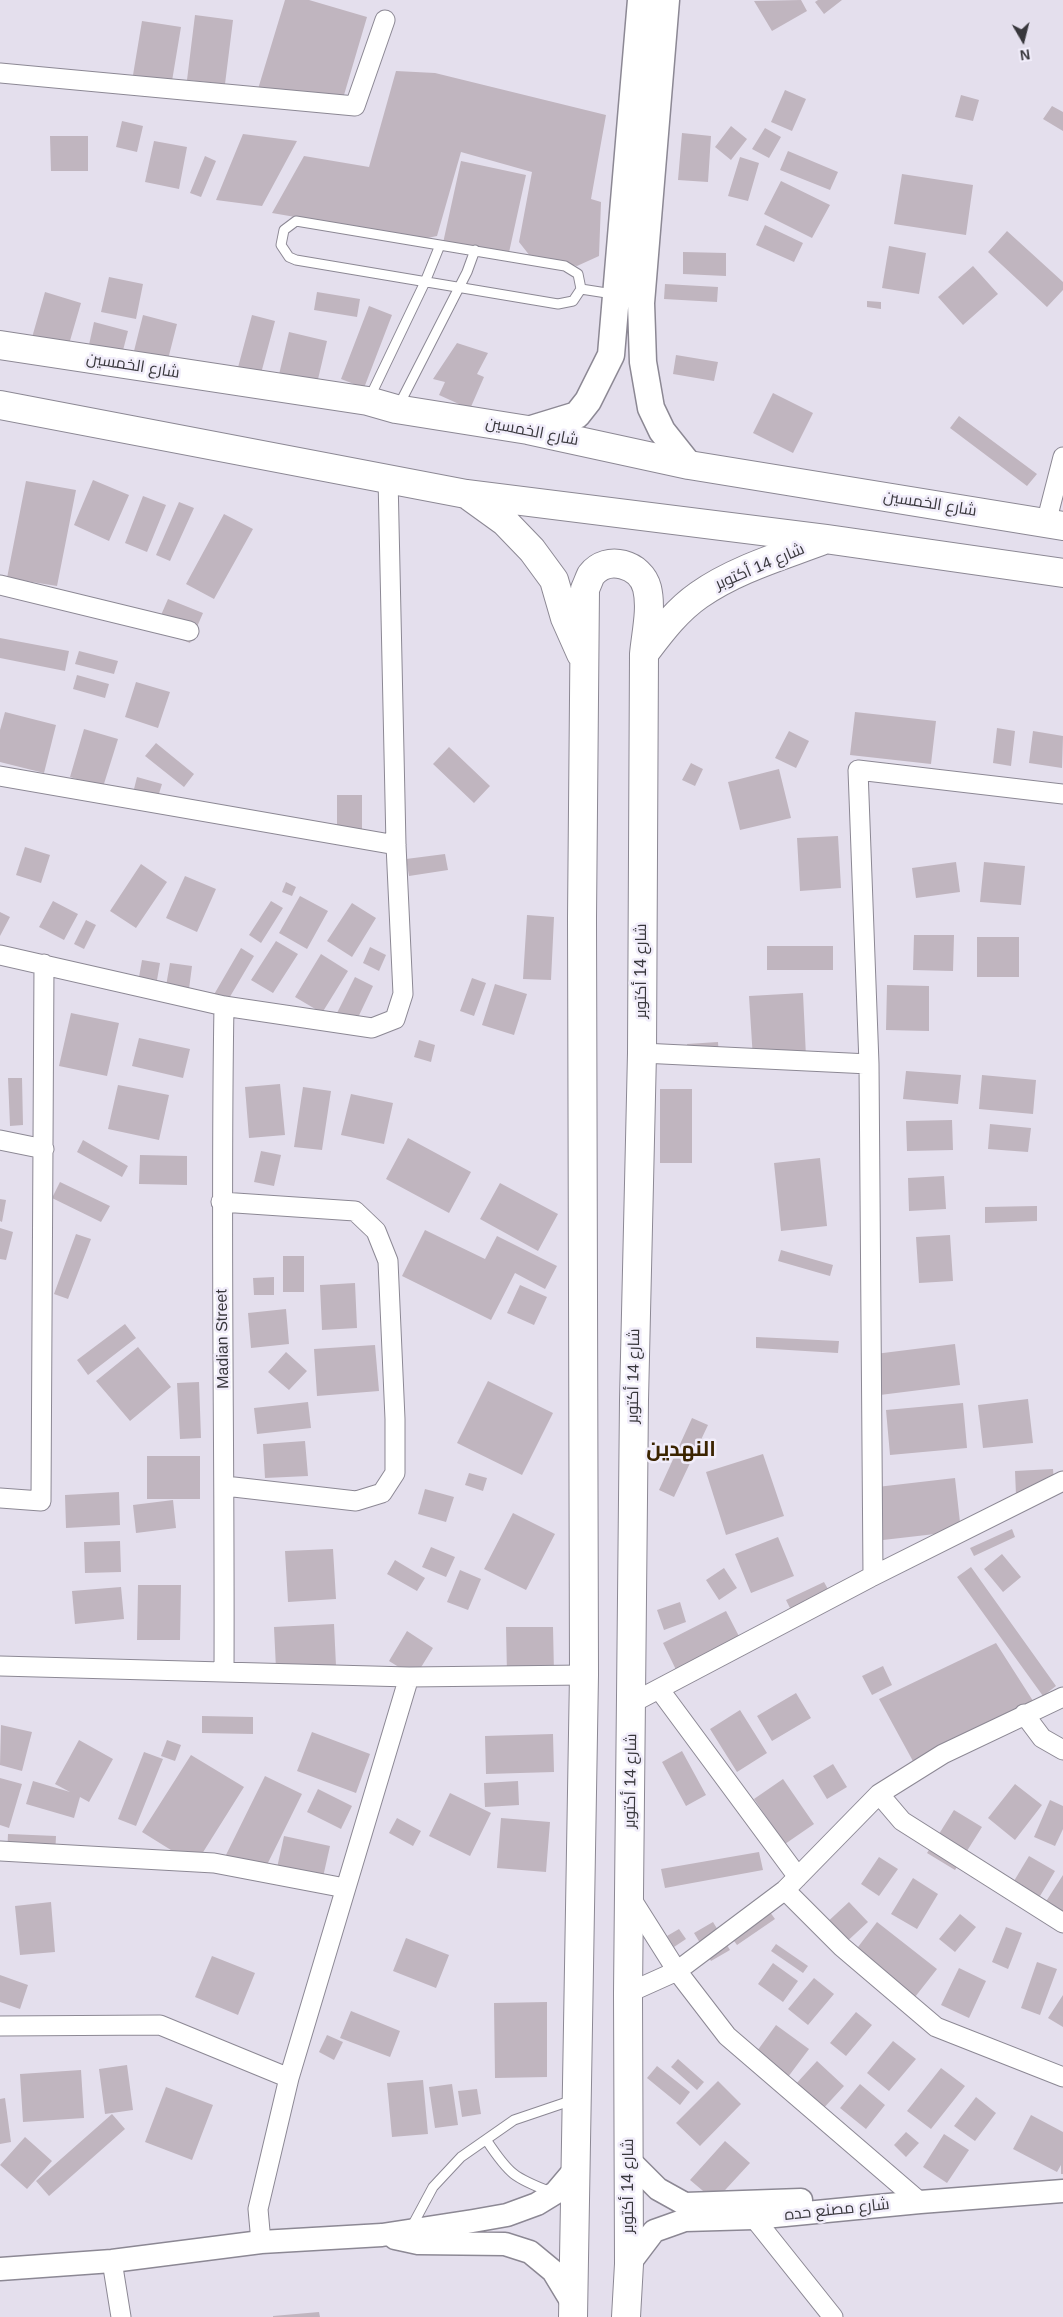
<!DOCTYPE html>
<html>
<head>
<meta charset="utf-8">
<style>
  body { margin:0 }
  #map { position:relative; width:1063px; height:2317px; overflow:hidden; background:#e4dfed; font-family:Helvetica,sans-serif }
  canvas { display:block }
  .north { position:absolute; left:998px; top:15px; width:50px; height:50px; -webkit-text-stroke:4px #f1edfa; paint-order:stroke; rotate:172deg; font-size:14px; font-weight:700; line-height:20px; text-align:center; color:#38373c }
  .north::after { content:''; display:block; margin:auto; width:18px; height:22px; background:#38373c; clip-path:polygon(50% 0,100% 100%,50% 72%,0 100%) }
</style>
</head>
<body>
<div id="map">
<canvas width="1063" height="2317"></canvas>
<div class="north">N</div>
</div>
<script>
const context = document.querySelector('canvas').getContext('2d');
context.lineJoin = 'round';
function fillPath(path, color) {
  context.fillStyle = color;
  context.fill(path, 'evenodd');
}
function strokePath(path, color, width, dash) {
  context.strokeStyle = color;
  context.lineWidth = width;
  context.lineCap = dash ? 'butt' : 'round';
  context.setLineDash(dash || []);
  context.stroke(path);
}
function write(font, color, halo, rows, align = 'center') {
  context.font = font + ' Helvetica,Cairo,sans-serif';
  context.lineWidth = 5;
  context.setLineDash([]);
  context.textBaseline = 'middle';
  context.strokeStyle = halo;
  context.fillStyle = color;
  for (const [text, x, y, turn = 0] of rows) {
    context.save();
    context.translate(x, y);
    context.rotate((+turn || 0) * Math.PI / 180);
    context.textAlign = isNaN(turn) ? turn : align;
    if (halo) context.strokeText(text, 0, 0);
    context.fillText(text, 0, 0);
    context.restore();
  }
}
fillPath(new Path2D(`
  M285 0H309L367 17 339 112 258 89Z
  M801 0 807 11 772 31 754 1Z
  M818 0H842L824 14 815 2Z
  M195 15 233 20 225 84 187 80Z
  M142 21 181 27 172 81 133 75Z
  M396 71 435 73 606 115 591 199 601 202 599 256 577 266 530 256 519 242 532 172 461 152 437 236 423 239 272 213 304 156 369 167Z
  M785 90 806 99 792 131 771 122Z
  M961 95 979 100 973 121 955 117Z
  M1052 106 1063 112V131L1043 119Z
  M122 121 143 126 137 152 116 147Z
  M731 126 747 139 731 160 715 147Z
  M765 128 781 137 769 158 752 149Z
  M682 133 711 136 708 182 678 180Z
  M243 134 297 141 262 206 216 200Z
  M50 136H88V171H51Z
  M154 141 187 147 179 189 145 182Z
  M788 151 838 172 830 190 780 170Z
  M205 156 216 161 201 197 190 193Z
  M740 157 759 163 748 201 728 196Z
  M461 161 526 175 508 257 443 243Z
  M902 174 973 185 966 235 894 224Z
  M781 181 830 205 812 238 764 214Z
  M765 225 803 243 794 262 756 245Z
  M1007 231 1063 282V290L1047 307 988 252Z
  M889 246 926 253 919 294 882 288Z
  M683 252 726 253V276L683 274Z
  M973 266 998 294 963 325 938 297Z
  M109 277 143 284 136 319 101 312Z
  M665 284 718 287 717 302 664 299Z
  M45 292 81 303 67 351 31 341Z
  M317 292 360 299 357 317 314 310Z
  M867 301 881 302V309L867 307Z
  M369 306 392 315 364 388 341 379Z
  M143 315 177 324 165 371 131 363Z
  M252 315 275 321 259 381 236 375Z
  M94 322 128 331 120 362 87 354Z
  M289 332 327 341 315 392 277 383Z
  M457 343 488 353 477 374 484 377 470 409 439 395 445 382 433 379Z
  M676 355 718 362 714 381 673 374Z
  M773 393 813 413 793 453 753 433Z
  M959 416 1037 474 1027 486 950 428Z
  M93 480 129 495 109 541 74 525Z
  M26 481 76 490 57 586 7 578Z
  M143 496 166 505 147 552 125 543Z
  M179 502 194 508 170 561 156 555Z
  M224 514 253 529 214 599 186 584Z
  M168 599 203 613 190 643 155 629Z
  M0 638 69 651 65 671 0 658Z
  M79 651 118 661 114 674 75 664Z
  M77 675 109 684 105 698 73 689Z
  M136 682 170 692 158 728 125 717Z
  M5 712 56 725 44 773 0 762V730Z
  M855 712 936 721 931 764 850 755Z
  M997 728 1015 731 1011 766 993 763Z
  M84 729 118 739 103 787 70 777Z
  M789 731 809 741 796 768 775 758Z
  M1033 731 1063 736 1062 768 1029 763Z
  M156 743 194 774 184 787 145 756Z
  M449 747 490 786 474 803 433 764Z
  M691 763 703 769 695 786 682 780Z
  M779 769 791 818 740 830 728 782Z
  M137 777 162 784 157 800 133 793Z
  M337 795H362V840L337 839Z
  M838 836 841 888 800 891 797 838Z
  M25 847 50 855 41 883 16 875Z
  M445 854 448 870 409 876 406 859Z
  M956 862 960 892 916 898 912 868Z
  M984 862 1025 866 1021 905 980 902Z
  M141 864 167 882 136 928 110 911Z
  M185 876 216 889 197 932 166 918Z
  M286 882 296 887 292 896 282 892Z
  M300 896 328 911 307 949 279 933Z
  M53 901 78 914 64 940 39 927Z
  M271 901 283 908 261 943 249 935Z
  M352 903 376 918 352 957 327 941Z
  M0 912 10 917 0 936Z
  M527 915 554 917 551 980 523 979Z
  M86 920 96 925 84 949 74 944Z
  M914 935H954L953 971 913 970Z
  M977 937H1019V977H977Z
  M276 941 298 954 273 993 251 980Z
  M767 946H833V970H767Z
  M370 947 386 955 379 971 363 963Z
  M241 948 254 956 218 1017 205 1010Z
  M321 954 348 971 322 1013 295 997Z
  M142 960 160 963 157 980 139 977Z
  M170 963 192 966 189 989 166 986Z
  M355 977 373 986 354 1026 335 1017Z
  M472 978 486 983 474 1016 460 1011Z
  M495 984 527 994 514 1035 482 1025Z
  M887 985 929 986V1031L886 1030Z
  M803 993 806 1057 753 1059 749 996Z
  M71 1013 119 1023 107 1076 59 1066Z
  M139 1038 190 1049 183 1078 132 1066Z
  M419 1040 435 1045 431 1062 414 1057Z
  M718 1042 719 1057 688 1059 687 1044Z
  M906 1071 961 1075 958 1104 903 1099Z
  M982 1075 1036 1080 1033 1114 979 1109Z
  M8 1078H22L23 1125 10 1126Z
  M280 1084 285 1135 249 1138 245 1087Z
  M118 1085 169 1095 159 1140 108 1129Z
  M303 1087 331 1091 322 1150 294 1147Z
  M660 1089H692V1163H660Z
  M351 1094 393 1103 384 1144 341 1135Z
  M952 1120 953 1150 907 1151 906 1121Z
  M990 1124 1031 1128 1028 1152 988 1149Z
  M408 1138 471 1172 449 1213 386 1179Z
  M83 1140 128 1166 122 1177 77 1152Z
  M261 1151 281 1155 274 1186 254 1182Z
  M140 1155 187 1156V1185L139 1184Z
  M820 1158 827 1226 781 1231 774 1163Z
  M944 1176 946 1209 909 1211 908 1178Z
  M60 1182 110 1206 101 1222 52 1198Z
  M500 1183 558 1214 538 1251 480 1219Z
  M0 1199 6 1200 2 1222 0 1221Z
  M1037 1206V1221L985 1223V1207Z
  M0 1228 13 1232 6 1260 0 1259Z
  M425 1230 485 1259 497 1236 557 1266 545 1289 515 1273 491 1320 402 1276Z
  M76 1234 91 1239 68 1299 54 1294Z
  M950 1235 953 1281 919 1283 916 1237Z
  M781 1250 833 1265 830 1276 778 1261Z
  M283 1256H304V1292H283Z
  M274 1277V1295H254L253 1278Z
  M355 1283 357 1328 322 1330 320 1285Z
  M520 1285 547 1297 534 1325 507 1313Z
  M286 1309 289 1344 251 1348 248 1313Z
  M125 1324 136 1338 88 1375 77 1360Z
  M756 1337 839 1341 838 1353 756 1348Z
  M955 1344 960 1385 880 1395 875 1354Z
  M375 1345 379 1391 317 1396 314 1349Z
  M138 1347 171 1387 130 1421 96 1381Z
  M286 1352 307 1371 289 1390 268 1372Z
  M488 1381 553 1413 522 1475 457 1443Z
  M199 1382 201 1438 180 1439 177 1383Z
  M1028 1399 1033 1443 983 1448 978 1405Z
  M308 1402 311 1428 257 1434 254 1408Z
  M963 1403 967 1448 890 1455 886 1410Z
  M692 1418 708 1425 674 1497 659 1490Z
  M305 1441 308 1476 265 1478 263 1444Z
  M763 1454 784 1516 726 1535 706 1472Z
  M147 1456H200V1499H147Z
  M1053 1469 1055 1493 1016 1495 1015 1471Z
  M469 1473 487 1478 483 1491 465 1485Z
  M955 1478 961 1531 883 1540 877 1487Z
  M425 1489 454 1497 446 1522 418 1514Z
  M119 1492 120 1525 66 1528 65 1495Z
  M173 1500 176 1528 136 1533 133 1505Z
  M513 1513 555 1534 526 1590 484 1569Z
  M1012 1529 1015 1537 974 1556 970 1548Z
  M778 1537 794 1576 751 1593 735 1554Z
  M120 1541 121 1572 85 1573 84 1542Z
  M431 1547 455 1557 446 1577 422 1567Z
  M333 1549 336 1599 288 1602 285 1551Z
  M1002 1554 1021 1577 1003 1592 984 1569Z
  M395 1560 425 1578 417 1591 387 1574Z
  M971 1567 1056 1686 1043 1696 957 1577Z
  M724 1568 737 1588 719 1600 706 1580Z
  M460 1570 481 1579 468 1610 447 1602Z
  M824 1582 829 1591 791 1610 786 1600Z
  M138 1585H181L180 1640H137Z
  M121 1587 124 1619 75 1624 72 1591Z
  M680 1602 686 1622 664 1630 657 1610Z
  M726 1611 744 1646 680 1678 663 1643Z
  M334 1624 336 1666 276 1669 274 1627Z
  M506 1627H553L554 1673 507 1674Z
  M407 1631 433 1648 415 1677 389 1661Z
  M996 1643 1035 1704 914 1763 879 1699Z
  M883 1666 892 1685 872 1695 862 1676Z
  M796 1693 811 1718 772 1741 757 1716Z
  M740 1710 767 1753 737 1772 710 1729Z
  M202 1716 253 1717V1734L202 1733Z
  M1 1725 32 1732 22 1771 0 1765Z
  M312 1732 370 1754 356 1793 297 1771Z
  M553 1734 554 1772 486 1774 485 1736Z
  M79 1740 113 1759 89 1802 80 1797 74 1818 26 1804 33 1781 70 1792 55 1784Z
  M167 1740 181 1745 175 1761 161 1756Z
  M682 1751 706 1795 686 1806 662 1762Z
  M144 1752 163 1759 136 1826 118 1819Z
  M191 1755 244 1787 195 1865 142 1832Z
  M833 1764 847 1787 827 1799 813 1776Z
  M265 1776 302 1794 259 1881 222 1863Z
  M0 1778 22 1784 9 1828 0 1825Z
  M783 1779 814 1824 785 1844 754 1799Z
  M518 1781 519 1805 485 1807 484 1783Z
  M1015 1784 1042 1805 1015 1840 988 1818Z
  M318 1789 352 1806 341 1829 307 1812Z
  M450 1793 491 1813 470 1856 429 1836Z
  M1050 1800 1063 1806V1829L1055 1846 1034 1837Z
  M954 1810 982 1827 955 1870 927 1853Z
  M397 1818 421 1831 413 1846 389 1833Z
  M501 1818 550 1822 546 1872 497 1868Z
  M8 1834 56 1836 55 1858 7 1856Z
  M284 1836 330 1846 321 1886 275 1877Z
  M759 1852 763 1870 665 1888 661 1869Z
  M1029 1856 1055 1871 1037 1901 1011 1886Z
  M879 1857 898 1869 879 1896 861 1884Z
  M1063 1875V1914L1045 1903Z
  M913 1878 938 1894 917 1929 891 1914Z
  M51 1902 55 1952 20 1955 15 1906Z
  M849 1902 868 1922 842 1946 823 1926Z
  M767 1908 775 1919 737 1945 729 1934Z
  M960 1914 976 1927 955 1952 939 1939Z
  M713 1922 730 1950 711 1961 694 1933Z
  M877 1922 937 1969 915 1997 855 1951Z
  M1006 1927 1022 1933 1008 1969 992 1962Z
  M679 1929 686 1939 674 1947 667 1936Z
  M406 1938 449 1955 436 1988 393 1971Z
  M776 1944 808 1966 803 1973 771 1951Z
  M212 1956 255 1973 238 2015 195 1997Z
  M1037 1962 1057 1969 1040 2015 1021 2008Z
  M773 1963 798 1981 783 2002 758 1984Z
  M959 1968 986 1981 969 2018 941 2005Z
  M0 1975 28 1985 20 2009 0 2002Z
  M814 1978 834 1994 808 2025 788 2009Z
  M1063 1995V2027L1048 2018Z
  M547 2002V2077L495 2078 494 2003Z
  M351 2011 400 2031 390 2057 340 2038Z
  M856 2012 872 2025 846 2056 830 2043Z
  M776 2025 809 2049 785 2081 752 2058Z
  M327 2035 343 2042 334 2060 319 2052Z
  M893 2041 916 2059 889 2091 867 2073Z
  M678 2059 704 2082 697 2090 671 2067Z
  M817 2061 844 2086 821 2111 794 2086Z
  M127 2065 133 2110 105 2114 99 2069Z
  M657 2066 690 2092 680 2105 647 2078Z
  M941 2068 965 2086 931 2129 907 2111Z
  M81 2070 84 2118 23 2122 20 2074Z
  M423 2080 428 2134 392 2137 387 2083Z
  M718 2081 741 2104 700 2146 676 2123Z
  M452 2084 458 2125 435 2128 429 2087Z
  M860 2084 885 2105 866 2129 840 2108Z
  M166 2087 213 2105 192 2160 145 2142Z
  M477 2089 481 2114 462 2117 458 2091Z
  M976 2097 996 2113 975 2141 954 2126Z
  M5 2098 11 2142 0 2144V2099Z
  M112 2114 125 2129 49 2196 36 2181Z
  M1031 2115 1063 2132V2174H1061V2165L1057 2172 1013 2149Z
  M906 2132 919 2143 906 2157 894 2145Z
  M944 2134 969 2150 947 2183 923 2167Z
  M25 2137 52 2161 27 2189 0 2165Z
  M725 2141 750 2163 715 2201 690 2180Z
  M319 2312 320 2317H273V2316Z`), '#c0b5bf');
const service = new Path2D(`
  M296 221 565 266 578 274 581 289 573 301 558 304 296 260 289 257 281 245 284 230Z
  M581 289 613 294
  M369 399 425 282 440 245
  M398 407 467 272 475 250
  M487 2141C509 2174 514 2178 551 2192
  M411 2228 433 2187 461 2157 514 2120 573 2100`);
const minor = new Path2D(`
  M0 73 355 106 385 20
  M1046 523 1063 457
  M0 585 189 631
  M0 776 396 845
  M0 955 224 1006 372 1028 395 1019 403 994 396 845 388 477
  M642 1053 869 1064
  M0 1140 44 1149
  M221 1202 355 1211 376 1231 388 1261 395 1419V1473L382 1493 356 1501 225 1486
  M0 1498 41 1501 44 964
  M873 1576 869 1064 858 770 1063 794
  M0 1666 409 1677 584 1675
  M224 1672C225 1450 220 1228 224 1006
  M659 1689 798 1877
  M632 1703 873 1576 1063 1481
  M1024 1714 1042 1738 1063 1750
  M879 1794 902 1821 1063 1923
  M0 1851 214 1863 345 1888
  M785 1890 842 1947 936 2027 1063 2077
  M629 1895 677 1971 727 2036 920 2202
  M628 1993 677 1971 785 1890 879 1794 943 1754 1063 1697
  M0 2026 160 2025 289 2078
  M754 2218 833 2317
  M261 2242 258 2209 289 2078 409 1677
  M112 2261 121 2317`);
const tertiary = new Path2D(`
  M628 2159 658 2189 685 2204 801 2200
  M395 2238 418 2243 505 2244 530 2252 553 2271 573 2304
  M629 2264 654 2231 685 2220 754 2218 920 2202 1063 2191
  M0 2269 112 2261 261 2242 382 2235 473 2221 507 2215 537 2204 555 2193 577 2167`);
const secondary = new Path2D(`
  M666 0 641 303 643 362 651 408 662 431 689 465
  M528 430 577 415 588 401 611 355 641 0`);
const primary = new Path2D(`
  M0 345 368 401 396 409 528 430 689 465 1063 526
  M0 405 466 494 826 539 1063 573
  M469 496 505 522 532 550 554 580 565 618 581 654
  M644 654C660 633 676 611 699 595 736 569 782 556 824 540
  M573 2317 584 1675 582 918 585 589C587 585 589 579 591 575 607 554 641 564 647 588 652 608 646 633 644 654L642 1053 634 1400 628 1993 629 2264 626 2317`);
strokePath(service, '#8c8894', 11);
strokePath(minor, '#8c8894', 21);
strokePath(tertiary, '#8c8894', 25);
strokePath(secondary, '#8c8894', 29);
strokePath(primary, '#8c8894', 30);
strokePath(service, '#fff', 9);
strokePath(minor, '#fff', 19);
strokePath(tertiary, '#fff', 22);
strokePath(secondary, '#fff', 26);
strokePath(primary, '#fff', 28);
write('16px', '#38373c', '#f1edfa', [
  ["شارع الخمسين",133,366,9],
  ["شارع الخمسين",532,432,11],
  ["شارع الخمسين",930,504,9],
  ["شارع 14 أكتوبر",760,567,-23],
  ["شارع 14 أكتوبر",642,971,-90],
  ["Madian Street",223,1339,-91],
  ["شارع 14 أكتوبر",634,1376,-89],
  ["شارع 14 أكتوبر",631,1781,-89],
  ["شارع 14 أكتوبر",629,2186,-90],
  ["شارع مصنع حده",837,2210,-6]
]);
write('bold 21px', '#3b2400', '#f1edfa', [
  ["النهدين",681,1450]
]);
</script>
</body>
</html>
